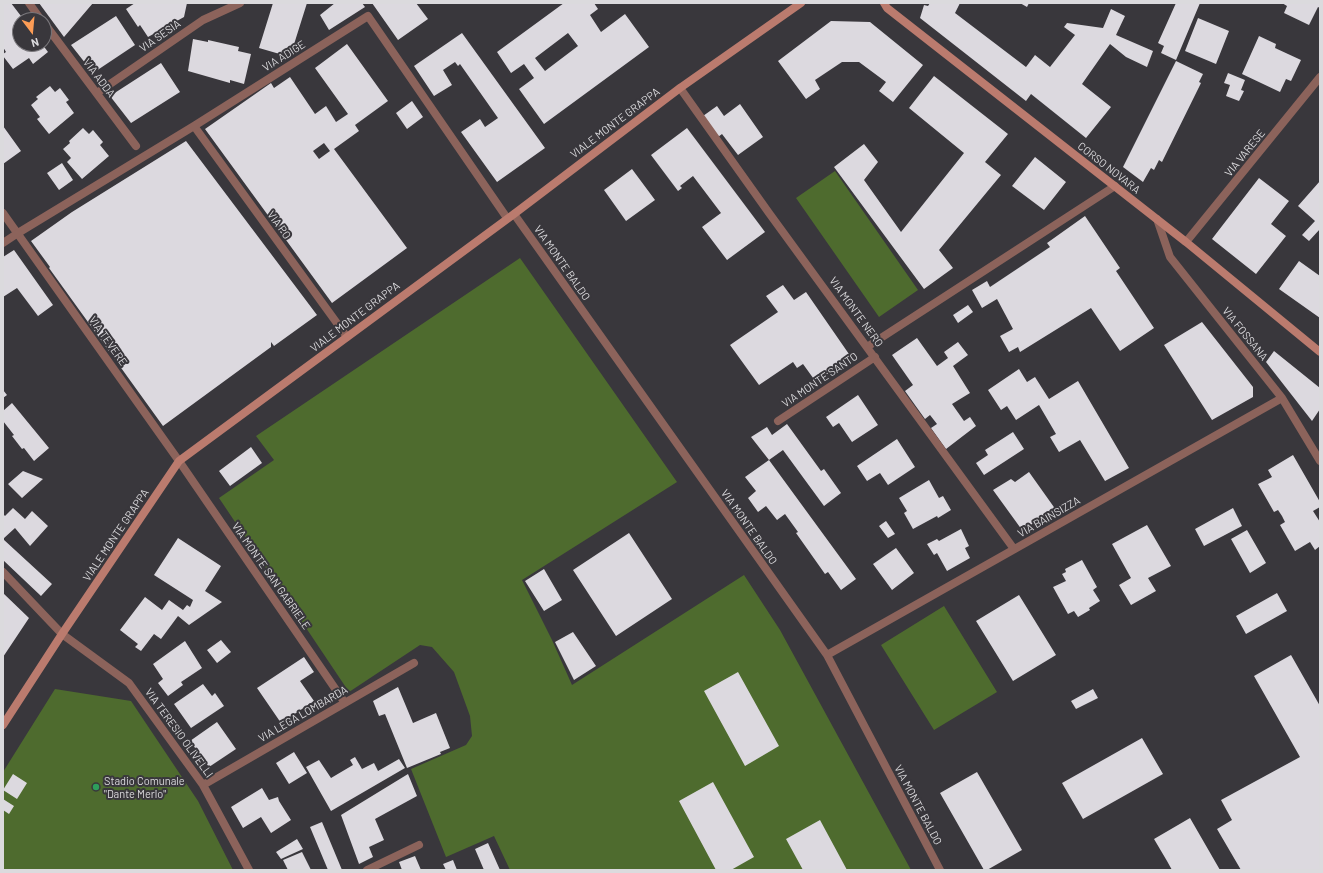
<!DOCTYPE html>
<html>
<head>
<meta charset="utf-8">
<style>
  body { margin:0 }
  #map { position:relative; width:1323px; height:873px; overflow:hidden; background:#39373c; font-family:Barlow,sans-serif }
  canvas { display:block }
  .frame { position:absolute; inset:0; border:4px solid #dbdadd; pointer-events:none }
  .north { position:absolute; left:12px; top:12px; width:40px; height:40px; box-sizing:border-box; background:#39373c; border:1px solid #7a787c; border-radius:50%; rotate:164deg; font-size:11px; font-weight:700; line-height:16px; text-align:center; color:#dbdadd }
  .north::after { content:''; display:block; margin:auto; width:14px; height:18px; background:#fd9c55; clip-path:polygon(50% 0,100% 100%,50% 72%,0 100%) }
</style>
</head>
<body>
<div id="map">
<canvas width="1323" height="873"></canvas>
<div class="frame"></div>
<div class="north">N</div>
</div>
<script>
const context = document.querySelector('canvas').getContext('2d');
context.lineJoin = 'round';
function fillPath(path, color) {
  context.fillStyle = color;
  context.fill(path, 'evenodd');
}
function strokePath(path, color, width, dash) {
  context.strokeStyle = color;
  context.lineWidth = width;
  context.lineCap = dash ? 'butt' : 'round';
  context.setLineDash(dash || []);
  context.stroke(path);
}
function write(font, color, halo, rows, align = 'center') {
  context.font = font + ' Barlow,sans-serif';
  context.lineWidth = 4;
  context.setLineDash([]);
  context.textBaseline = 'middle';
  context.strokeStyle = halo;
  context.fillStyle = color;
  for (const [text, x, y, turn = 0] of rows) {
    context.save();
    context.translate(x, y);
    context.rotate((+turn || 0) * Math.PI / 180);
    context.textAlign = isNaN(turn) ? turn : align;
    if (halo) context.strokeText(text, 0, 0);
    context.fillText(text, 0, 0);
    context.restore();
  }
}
fillPath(new Path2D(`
  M835 171 918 290 879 317 796 198Z
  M520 258 677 482 522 580 552 640 572 685 744 575 780 630 911 870H510L494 836 446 857 411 769 466 745 472 736 470 716 454 672 432 647 420 645 349 692 219 498 274 460 256 436Z
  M944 606 997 692 934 730 881 645Z
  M55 689 131 701 198 801 233 870H3V772Z`), '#4e6b2e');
fillPath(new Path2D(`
  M3 3H11L24 20H20V44H42L48 52 33 64 29 58 13 69 3 56V54L6 52 3 47Z
  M39 3H93L64 37Z
  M135 3H187L184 17 148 37 140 25 138 27 126 9Z
  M273 3H307L290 57 259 48Z
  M335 3H362L365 7 329 30 320 15Z
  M372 3H416L428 19 398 40Z
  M564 3H594L598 9 590 15 601 32 625 14 649 47 544 124 519 89 534 78 524 64 511 73 497 52ZM568 33 578 46 545 71 535 58Z
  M930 3H960L955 13 1026 67 1035 55 1050 67 1075 35 1064 27 1067 23 1103 28 1111 9 1125 16 1116 35 1153 51 1147 67 1126 57 1110 44 1082 84 1111 107 1086 138 1031 94 1026 101 920 18 924 5 928 6Z
  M1020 3H1029L1027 7Z
  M1176 3H1200L1176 60 1161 53 1164 46 1158 43Z
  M1282 3H1320V8L1318 7 1309 25 1284 13 1287 6Z
  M116 16 135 45 93 73 71 45Z
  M1198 18 1229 31 1216 64 1185 51Z
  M831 21 870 22 923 65 893 102 879 91 886 82 859 62H842L815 80 820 89 806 99 778 61Z
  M462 33 545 148 497 182 461 132 480 119 485 127 498 118 460 64 458 66 455 62 443 70 452 85 434 96 414 66Z
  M1259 36 1276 44 1275 48 1301 60 1291 81 1286 79 1280 92 1242 74Z
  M193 39 208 42V40L239 47 238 51 251 54 244 84 230 80V83L188 71Z
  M347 44 388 101 355 125 359 131 334 149 407 248 332 303 205 129 271 83 274 88 290 77 315 114 326 106 336 122 348 114 315 68ZM324 143 330 151 319 159 313 151Z
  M1176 61 1203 74 1199 82 1201 83 1162 162 1159 160 1154 170 1151 168 1143 182 1123 167Z
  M161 63 180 92 131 123 110 96Z
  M1228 73 1245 80 1241 90 1244 91 1239 101 1226 96 1230 85 1224 83Z
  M934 76 1008 134 985 162 1001 175 939 250 953 268 924 289 834 167 864 144 878 162 864 180 901 232 964 153 909 108Z
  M50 86 55 92 60 88 69 100 66 102 74 113 49 134 37 119 40 117 31 105 38 99 36 97Z
  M412 101 423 117 407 129 396 113Z
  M740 104 763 137 738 155 722 134 718 137 703 116 717 106 724 116Z
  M3 126 21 151 3 164Z
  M83 128 89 134 93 130 103 142 100 145 109 156 82 179 67 162 71 158 63 149 70 143 69 141Z
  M687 128 765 232 727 260 702 227 721 213 693 176 680 186 682 188 678 191 651 155Z
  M186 141 317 315 274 346 271 342V347L163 426 49 268 50 267 31 241 72 212Z
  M1035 157 1066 182 1044 210 1012 186Z
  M62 163 73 180 59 190 47 173Z
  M632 169 655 200 626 221 604 190Z
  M1259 178 1289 201 1271 224 1286 236 1256 274 1212 239Z
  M1320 181V229L1309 241 1302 235 1315 221 1298 206Z
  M1085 216 1120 268 1116 271 1154 328 1120 351 1091 308 1020 352 1018 347 1009 352 1000 336 1013 329 997 299 982 308 972 290 987 281 990 287 1050 247 1047 243Z
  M14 250 53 305 38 316 17 288 3 297V257Z
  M1299 261 1320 276V318L1279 289Z
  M783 285 794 300 806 292 851 357 816 382 803 364 797 368 793 362 759 385 730 345 778 312 766 296Z
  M968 305 973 312 958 323 953 315Z
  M1202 322 1253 387V397L1212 420 1164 345Z
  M917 338 937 366 948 358 944 352 958 342 968 355 953 366 970 393 952 404 964 421 970 417 976 426 946 449 931 428 937 424 930 415 925 419 905 391 913 385 892 355Z
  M1274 351 1320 388V409L1312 421 1266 362Z
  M1019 369 1027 382 1035 377 1049 399 1078 381 1129 468 1105 481 1080 440 1059 452 1050 437 1056 434 1039 405 1016 420 1007 406 1001 410 988 390Z
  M3 390 7 395 3 398Z
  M858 395 878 425 852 442 839 423 833 427 826 417Z
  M12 403 49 448 34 461 24 448 22 449 12 436 14 435 3 421V411Z
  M787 424 821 471 824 469 841 493 824 506 783 450 769 460 751 437 767 427 772 435Z
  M1013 432 1024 449 984 475 976 463 988 455 985 450Z
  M897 439 915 467 888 485 880 473 867 481 857 466Z
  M251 447 262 463 230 486 219 471Z
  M1293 455 1320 502V507L1313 511 1320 522V546L1315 550 1310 542 1295 551 1280 525 1285 522 1282 516 1278 510 1274 512 1258 484 1272 477 1268 470Z
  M769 460 856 579 841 590 828 572 825 574 796 533 798 532 785 514 777 520 766 506 758 512 748 498 756 491 745 477Z
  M23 471 43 479 22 498 8 484Z
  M1029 472 1056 510 1022 530 993 490 1011 479 1015 482Z
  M929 480 939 498 943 496 951 510 938 518 937 516 913 529 904 513 907 511 899 498Z
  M13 508 25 519 32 511 48 526 30 546 15 528 3 539 52 584 41 596 3 560V514L5 516Z
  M1233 508 1242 526 1204 546 1195 529Z
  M886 521 895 534 888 538 879 526Z
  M1147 525 1171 566 1148 578 1156 591 1131 605 1119 585 1131 578 1112 544Z
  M961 529 969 546 965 548 970 558 947 571 937 553 934 555 927 544 937 539 939 541Z
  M1247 530 1266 563 1250 573 1231 539Z
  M629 533 672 599 616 636 573 570Z
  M178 538 221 566 205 591 222 602 189 625 178 616 161 639 154 634 141 651 135 647 138 644 120 630 145 597 162 610 169 600 183 610 187 605 190 607 193 600 154 575Z
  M896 548 914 573 892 590 873 564Z
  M1082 560 1097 587 1093 590 1100 601 1089 608 1090 610 1078 617 1074 611 1068 614 1053 587 1066 581 1062 574 1066 572 1065 569Z
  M544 569 562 600 544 611 525 581Z
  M3 593 29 618 3 657Z
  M1277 593 1287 611 1246 634 1236 616Z
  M1019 595 1056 655 1013 681 976 621Z
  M573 632 596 666 574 680 555 642Z
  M221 640 231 652 217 663 207 650Z
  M185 641 202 668 181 682 183 685 168 696 158 683 163 679 153 664Z
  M1291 655 1320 706V870H1241L1217 829 1232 820 1221 800 1300 757 1254 676Z
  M304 657 314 672 300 681 314 701 281 723 257 688Z
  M738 672 779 746 745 766 704 691Z
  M203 684 212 696 215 693 224 706 191 728 174 704Z
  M398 687 413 723 436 713 450 748 440 752 441 754 407 768 385 714 379 716 373 701Z
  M1093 689 1098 698 1076 709 1071 701Z
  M217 722 236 749 209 767 190 741Z
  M1142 738 1163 774 1083 819 1062 783Z
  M294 752 307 773 289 784 276 763Z
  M355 757 362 769 374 763 378 771 399 759 405 768 331 811 306 767 319 760 331 778 353 765 350 760Z
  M977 772 1022 850 987 870H984L940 793Z
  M13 774 27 783 17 799 3 790Z
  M408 774 417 796 375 819 384 840 369 847 373 857 359 864 341 815Z
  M713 782 754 857 731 870H716L679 801Z
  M262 788 269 800 278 797 279 801 291 820 271 833 261 817 243 828 231 807Z
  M3 799 14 806 9 814 3 810Z
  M1190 818 1220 870H1172L1167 861 1154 839Z
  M820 820 847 870H803L786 839Z
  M322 822 342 870H328L310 827Z
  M297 839 303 849 281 859 276 852Z
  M488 843 500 870H484L475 849Z
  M302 852 311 870H288L283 860Z
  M415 856 421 870H402L399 862Z
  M453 860 457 870H446L443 864Z`), '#dcd9df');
strokePath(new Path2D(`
  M194 126 347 337
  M3 213 179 461
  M18 233 194 126 368 16 507 218`), '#8c635b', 8);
strokePath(new Path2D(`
  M29 3 41 20
  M44 23 136 146
  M680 88 769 213 1014 549
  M97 93 203 20 240 3
  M514 214 827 655 940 870
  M1157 219 1170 257 1282 398 1320 461
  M1186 242 1320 77
  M3 243 18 233
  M867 347 1115 186
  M778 421 875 357
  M179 461 345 703
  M3 572 62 634 129 683 203 785 249 870
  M827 655 1282 398
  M203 785 414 663
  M367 870 419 845`), '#8c635b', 8);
strokePath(new Path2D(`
  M884 3 887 8 1186 242 1320 352
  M3 725 62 634 179 461 514 214 680 88 801 3`), '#bb7b6e', 8);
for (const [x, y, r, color] of [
  [96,787,4,"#2e9e5b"]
]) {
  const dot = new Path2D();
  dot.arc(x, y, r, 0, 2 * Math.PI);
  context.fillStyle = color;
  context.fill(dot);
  strokePath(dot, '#39373c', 1.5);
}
write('11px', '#dbdadd', '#39373c', [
  ["VIA SESIA",160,36,-35],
  ["VIA ADIGE",284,56,-32],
  ["VIA ADDA",99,78,53],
  ["VIALE MONTE GRAPPA",615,123,-37],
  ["VIA VARESE",1245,153,-51],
  ["CORSO NOVARA",1109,168,38],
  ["VIA PO",279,225,54],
  ["VIA MONTE BALDO",562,263,55],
  ["VIA MONTE NERO",856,312,54],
  ["VIALE MONTE GRAPPA",355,317,-37],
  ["VIA FOSSANA",1245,334,51],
  ["VIA TEVERE",108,341,55],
  ["VIA MONTE SANTO",820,380,-34],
  ["VIA BAINSIZZA",1049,517,-30],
  ["VIA MONTE BALDO",749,527,55],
  ["VIALE MONTE GRAPPA",116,535,-56],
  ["VIA MONTE SAN GABRIELE",271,576,55],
  ["VIA LEGA LOMBARDA",303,714,-30],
  ["VIA TERESIO OLIVELLI",179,733,54],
  ["VIA MONTE BALDO",918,805,62]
]);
write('11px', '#dbdadd', '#39373c', [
  ["Stadio Comunale",104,781],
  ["\"Dante Merlo\"",104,794]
], 'left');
</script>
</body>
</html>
